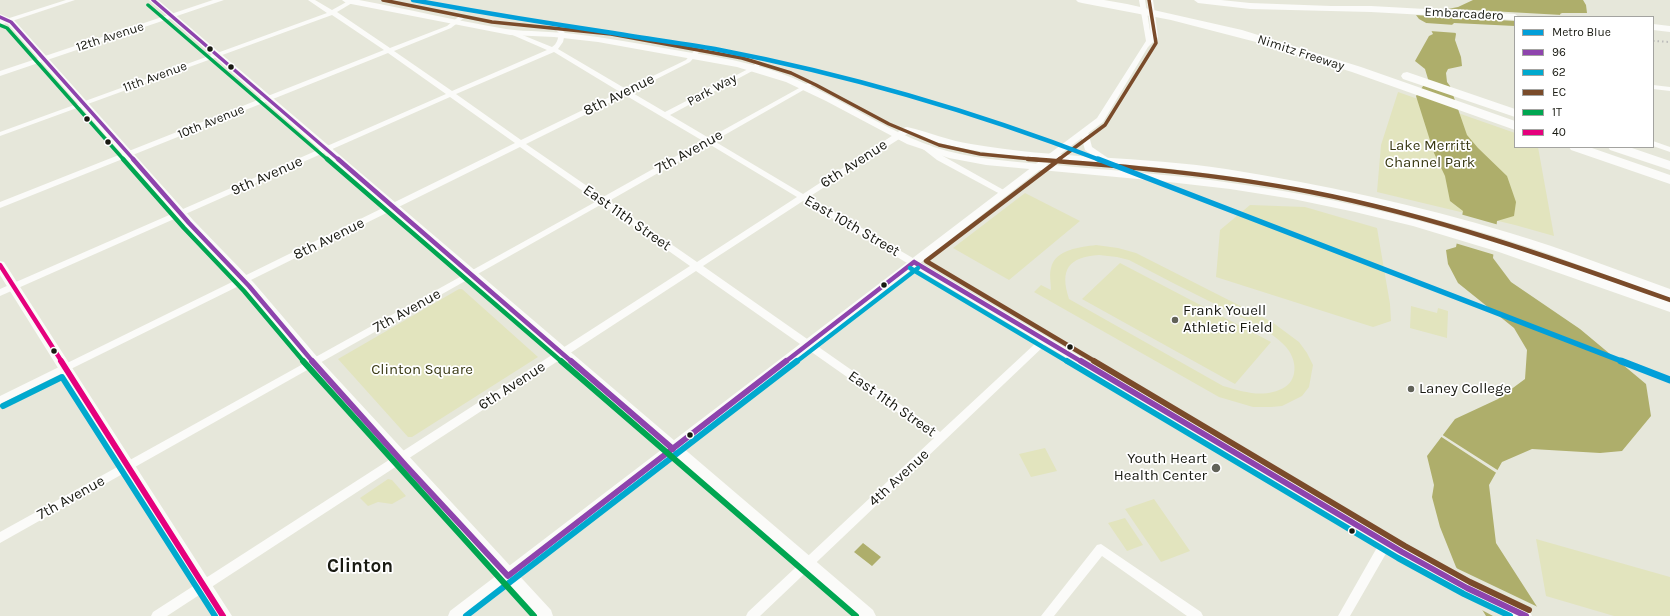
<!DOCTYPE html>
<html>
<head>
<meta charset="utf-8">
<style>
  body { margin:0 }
  #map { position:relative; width:1670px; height:616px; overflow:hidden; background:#e6e7da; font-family:Karla,sans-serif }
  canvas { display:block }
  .legend { position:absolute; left:1514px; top:16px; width:140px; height:132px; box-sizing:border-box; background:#fff; border:1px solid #a3a3a0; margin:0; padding:5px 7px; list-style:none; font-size:12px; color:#191a12 }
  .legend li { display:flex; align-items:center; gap:8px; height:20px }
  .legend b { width:20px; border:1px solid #a3a3a0 }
</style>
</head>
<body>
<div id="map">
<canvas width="1670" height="616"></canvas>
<ul class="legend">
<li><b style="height:5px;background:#029fd9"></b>Metro Blue</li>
<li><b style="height:5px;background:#8e44ad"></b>96</li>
<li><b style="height:5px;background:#00a9ce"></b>62</li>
<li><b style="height:5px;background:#7a4b2a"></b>EC</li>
<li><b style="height:5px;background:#00a651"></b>1T</li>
<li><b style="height:5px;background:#e5007d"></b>40</li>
</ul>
</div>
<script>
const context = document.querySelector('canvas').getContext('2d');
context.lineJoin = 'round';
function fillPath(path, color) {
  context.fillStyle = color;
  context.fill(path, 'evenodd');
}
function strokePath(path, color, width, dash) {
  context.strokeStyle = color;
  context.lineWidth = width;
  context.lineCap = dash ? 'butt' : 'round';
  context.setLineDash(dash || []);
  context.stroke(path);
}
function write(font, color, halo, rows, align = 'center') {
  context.font = font + ' Karla,sans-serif';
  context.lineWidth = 3.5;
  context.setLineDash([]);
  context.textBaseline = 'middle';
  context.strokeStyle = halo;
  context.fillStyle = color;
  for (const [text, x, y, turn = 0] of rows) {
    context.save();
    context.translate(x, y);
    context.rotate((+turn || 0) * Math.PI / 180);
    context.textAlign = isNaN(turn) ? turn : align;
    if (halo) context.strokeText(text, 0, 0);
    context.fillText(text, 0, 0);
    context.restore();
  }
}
fillPath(new Path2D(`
  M1398 92 1515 133V147H1538L1554 236 1515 225 1377 192 1381 145Z
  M1025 193 1080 221 1009 280 953 248Z
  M1250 205 1305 207 1377 228 1390 304 1391 321 1373 327 1216 277 1220 230Z
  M1096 245 1118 248 1136 253 1272 322 1299 342 1307 353 1313 365 1309 387 1302 396 1282 406 1271 407H1253L1219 397 1034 292 1041 285 1051 290C1051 283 1049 275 1051 268 1055 249 1081 247 1096 245ZM1099 255 1117 257 1129 260C1159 276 1189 291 1219 306 1241 318 1269 328 1286 347 1296 358 1299 378 1285 387 1265 399 1244 392 1223 386L1069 299C1059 269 1069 257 1099 255Z
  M1120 263 1271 342 1235 384 1082 299Z
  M459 289H462L538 357 412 437H408L338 359Z
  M1411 306 1437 313 1438 308 1448 311 1447 338 1410 328Z
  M1045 448 1057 471 1031 477 1019 454Z
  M388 479 392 480 406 496 392 504 378 502 368 506 360 498Z
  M1154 499 1190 551 1161 562 1125 509Z
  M1125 518 1143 545 1127 551 1108 523Z
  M1536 539 1670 577V616H1614L1546 596Z`), '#e2e4be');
fillPath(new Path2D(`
  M1473 0H1583L1586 5 1587 13H1562L1560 14 1561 17H1515V26L1454 23 1452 25 1456 34 1455 40 1461 57 1462 66 1448 69 1446 73 1447 82 1450 86 1467 135 1478 148 1507 176 1516 202 1514 216 1497 221 1493 258 1511 282 1580 329 1646 384 1651 416 1622 451 1600 453 1532 449 1502 462 1489 485 1496 543 1543 616H1486L1456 567 1440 527 1432 497 1434 485 1427 456 1455 419 1498 399 1525 379 1527 350 1514 328 1458 283 1448 264 1446 250 1456 247 1463 211 1450 201 1445 176 1434 153 1416 96 1428 79 1425 69 1415 61 1429 36 1433 34 1428 24 1419 19 1416 15 1458 7Z
  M863 543 881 557 872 566 854 552Z`), '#aeae6b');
fillPath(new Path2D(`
  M1437 8 1562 15 1563 17H1515V21L1414 15 1415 13Z
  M1426 23 1455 25 1457 33 1430 31Z
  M1460 214 1499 225 1495 255 1455 243Z
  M1441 434 1499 471 1498 474 1440 436Z
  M1454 567 1540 608 1545 616H1493L1480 609Z`), '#e6e7da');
fillPath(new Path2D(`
  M66 0H75L0 25V21Z
  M308 0H315L332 10 350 0H357L337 12 390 48 447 26 461 15H465V17L451 28 394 51 452 91 547 50 508 33V31L510 30 552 47C557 44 558 39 559 33L555 29 560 28 565 33 563 42 558 49 626 89 686 60 695 50H699V52L690 62 631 92 665 112 752 67 757 62H761L762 63 756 69 670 115 709 138 810 82H814V84L714 141 803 194 904 128H910V132L809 197 1406 548 1471 584 1530 612 1532 616H1513L1463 592 1388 550 1350 616H1338L1379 544 1045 345 760 616H746L748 612 934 438 696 271 167 616H151L153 612 690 266 602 204 0 543V532L597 201 520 147 0 404V396L515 143 450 97 0 296V289L446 94 388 53 0 208V202L384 50 332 15 0 136V132L327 13ZM554 52 620 92 521 140 456 94ZM625 95 703 141 603 197 526 144ZM709 144 797 197 697 262 609 201ZM803 201 1038 341 940 432 703 266Z
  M1139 0H1145L1151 37 1147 0H1153L1158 37 1148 47 1103 122 1055 158H1049V154L1097 118 1146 41Z
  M1653 85 1670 87V91L1653 89Z
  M1653 141 1670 147V152L1653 146Z
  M923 145H929L943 156 1009 193 1005 195H1002L937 160 923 149Z
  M1101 544 1201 612 1203 616H1187L1102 556 1054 616H1041L1097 545Z`), '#fbfbf9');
fillPath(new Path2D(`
  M213 0H224L0 76V71Z
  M1084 129 1088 132 1092 147 1108 158 1110 160 1108 162H1102L1085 150 1080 132Z
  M1052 153 1057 156 1055 158 467 616H448L450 611 1049 154Z`), '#fbfbf9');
fillPath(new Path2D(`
  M149 0H158L873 610 876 616H854Z
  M342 0H359C408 9 457 21 506 29 528 32 552 31 574 34 608 38 641 44 675 50 706 55 738 60 768 69 836 90 891 140 960 154 998 162 1037 163 1075 167 1136 172 1197 177 1258 187 1400 208 1535 253 1670 302V312L1499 252 1413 226 1355 212 1293 199 1230 189 1160 181 986 165 949 158 907 144 826 101 786 82 737 67 598 42 554 37 510 35 346 3Z
  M1194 0H1221L1250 3 1331 6H1371L1515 14 1519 17H1515V20L1371 12 1250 9 1198 3Z
  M1653 24 1670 26V32L1653 30Z
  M907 127C929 132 949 141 971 144 1056 159 1142 156 1226 169 1322 184 1417 205 1510 233 1564 249 1617 270 1670 289V298C1652 293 1635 286 1618 279 1587 268 1556 256 1525 246 1438 217 1349 196 1259 181 1211 173 1163 167 1114 164 1042 158 972 157 903 132L902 130 903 128Z
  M0 261 4 262 232 616H213L0 275Z`), '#fbfbf9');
fillPath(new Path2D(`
  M0 14 14 20 193 220 254 283 319 359 551 610 553 616H532L421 494 309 367 244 289 185 226 8 24 0 21Z`), '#fbfbf9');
fillPath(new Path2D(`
  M1076 0H1104L1127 4 1242 30 1361 67 1515 121V130L1352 72 1256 42 1171 20 1082 3 1078 2Z
  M1407 72 1515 109V117L1403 79 1401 76 1403 73Z
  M1569 147H1589L1670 175V184L1571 150Z
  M1608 147H1629L1670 161V170L1610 150Z`), '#fbfbf9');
strokePath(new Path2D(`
  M1653 41 1670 42`), '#bcbcba', 2, [1.5, 3]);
strokePath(new Path2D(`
  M153 0 339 160
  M0 17 11 22 134 160`), '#8e44ad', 3.5);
strokePath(new Path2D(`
  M133 159 189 223 249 286 313 362
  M338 159 572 362
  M914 262 1082 362
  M785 362 914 262`), '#8e44ad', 4.5);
strokePath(new Path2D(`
  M312 361 406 466 508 576 786 361
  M571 361 673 449
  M1081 361 1402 552 1467 588 1526 616`), '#8e44ad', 6);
strokePath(new Path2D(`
  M910 268 1068 362
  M796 362 918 268`), '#00a9ce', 4.5);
strokePath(new Path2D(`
  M1067 361 1398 558 1464 594 1510 616
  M3 406 62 377 215 616
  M466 616 797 361`), '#00a9ce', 6);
strokePath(new Path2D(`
  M383 0 492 22 611 34 742 58 791 73 816 85 889 124 939 145 980 154 1042 160
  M1058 160 1105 125 1156 43 1149 0`), '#7a4b2a', 3.5);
strokePath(new Path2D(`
  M1028 159C1123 166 1218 174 1311 192 1434 216 1553 258 1670 300
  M1060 159 926 261 1096 362`), '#7a4b2a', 4.5);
strokePath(new Path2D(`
  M1094 361 1405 546 1470 582 1529 610`), '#7a4b2a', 6);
strokePath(new Path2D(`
  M148 5 328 160
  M0 25 7 28 124 160`), '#00a651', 3.5);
strokePath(new Path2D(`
  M123 159 184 228 244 291 304 362
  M327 159 562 362`), '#00a651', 4.5);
strokePath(new Path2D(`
  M303 361 534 616
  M561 361 856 616`), '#00a651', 6);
strokePath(new Path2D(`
  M0 265 62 362`), '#e5007d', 4.5);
strokePath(new Path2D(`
  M61 361 223 616`), '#e5007d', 6);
strokePath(new Path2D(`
  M413 0C479 12 546 23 613 33 647 39 681 43 715 49 846 74 976 112 1100 160`), '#029fd9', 4.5);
strokePath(new Path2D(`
  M1098 159 1624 362`), '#029fd9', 5.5);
strokePath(new Path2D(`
  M1621 361 1670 380`), '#029fd9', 7);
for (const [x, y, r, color] of [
  [210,49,3.5,"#191a12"],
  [231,67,3.5,"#191a12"],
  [87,119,3.5,"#191a12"],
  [108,142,3.5,"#191a12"],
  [884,285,3.5,"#191a12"],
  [1175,320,4,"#616258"],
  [1070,347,3.5,"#191a12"],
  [54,351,3.5,"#191a12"],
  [1411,389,4,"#616258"],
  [690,435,3.5,"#191a12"],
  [1216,468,5,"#616258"],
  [1352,531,3.5,"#191a12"]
]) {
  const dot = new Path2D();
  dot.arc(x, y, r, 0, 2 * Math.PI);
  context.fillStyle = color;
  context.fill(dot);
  strokePath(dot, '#fff', 1.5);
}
write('13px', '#191a12', '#fff', [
  ["Embarcadero",1464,14,3],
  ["12th Avenue",110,37,-18],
  ["Nimitz Freeway",1301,53,18],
  ["11th Avenue",155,77,-20],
  ["Park Way",712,90,-28],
  ["10th Avenue",211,122,-22]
]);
write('15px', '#191a12', '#fff', [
  ["8th Avenue",619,95,-26],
  ["7th Avenue",689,152,-29],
  ["6th Avenue",854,164,-33],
  ["9th Avenue",267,176,-24],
  ["East 11th Street",627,218,35],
  ["East 10th Street",852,226,30],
  ["8th Avenue",329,239,-26],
  ["7th Avenue",407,311,-29],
  ["6th Avenue",512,386,-33],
  ["East 11th Street",892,404,35],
  ["4th Avenue",899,478,-43],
  ["7th Avenue",71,498,-29]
]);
write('15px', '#393913', '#fff', [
  ["Lake Merritt",1430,146],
  ["Channel Park",1430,163],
  ["Clinton Square",422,370]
]);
write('15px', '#191a12', '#fff', [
  ["Frank Youell",1183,311],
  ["Athletic Field",1183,328],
  ["Laney College",1419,389],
  ["Youth Heart",1207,459,"right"],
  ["Health Center",1207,476,"right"]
], 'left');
write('bold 19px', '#191a12', '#fff', [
  ["Clinton",360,567]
]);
</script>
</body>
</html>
